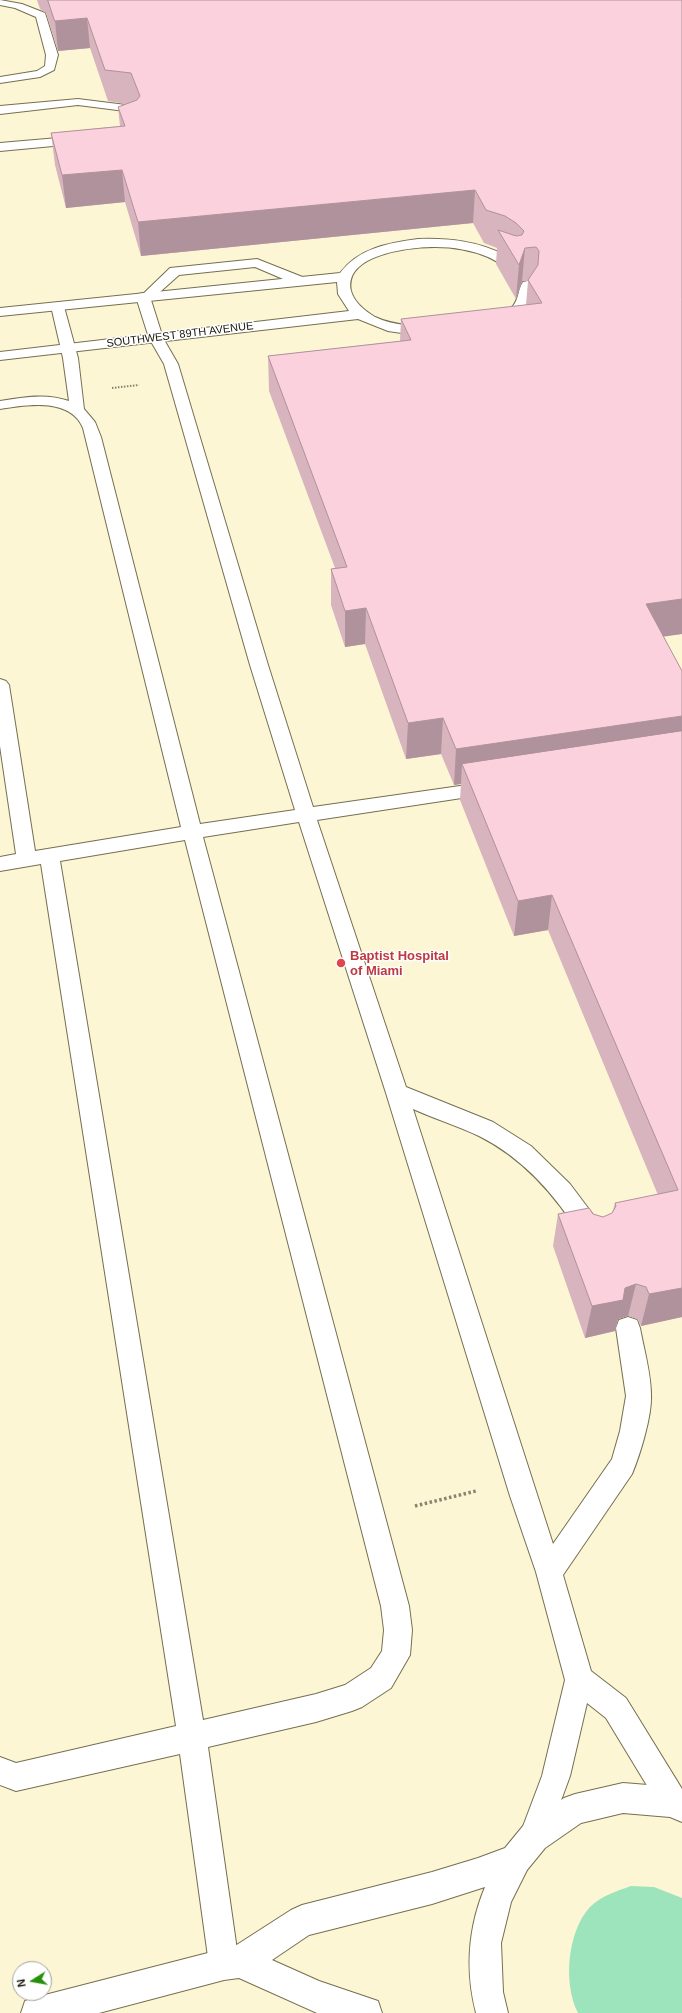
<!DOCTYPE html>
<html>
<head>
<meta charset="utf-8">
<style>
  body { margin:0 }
  #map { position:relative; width:682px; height:2013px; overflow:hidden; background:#fcf6d4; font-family:Arial,sans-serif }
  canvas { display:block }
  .north { position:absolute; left:12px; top:1961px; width:40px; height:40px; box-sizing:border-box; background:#fff; border:1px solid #a3a29d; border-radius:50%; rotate:259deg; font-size:11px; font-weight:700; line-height:16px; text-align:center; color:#18160a }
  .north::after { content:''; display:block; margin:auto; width:14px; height:18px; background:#288f0d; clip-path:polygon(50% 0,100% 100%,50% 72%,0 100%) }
</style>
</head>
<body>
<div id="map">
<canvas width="682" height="2013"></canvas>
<div class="north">N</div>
</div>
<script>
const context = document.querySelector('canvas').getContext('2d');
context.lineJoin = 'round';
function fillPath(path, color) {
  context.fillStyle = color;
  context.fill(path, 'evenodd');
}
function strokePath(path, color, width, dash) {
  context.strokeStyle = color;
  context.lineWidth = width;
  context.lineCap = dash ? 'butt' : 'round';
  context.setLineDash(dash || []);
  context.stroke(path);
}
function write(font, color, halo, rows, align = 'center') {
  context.font = font + ' Arial,sans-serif';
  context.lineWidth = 3;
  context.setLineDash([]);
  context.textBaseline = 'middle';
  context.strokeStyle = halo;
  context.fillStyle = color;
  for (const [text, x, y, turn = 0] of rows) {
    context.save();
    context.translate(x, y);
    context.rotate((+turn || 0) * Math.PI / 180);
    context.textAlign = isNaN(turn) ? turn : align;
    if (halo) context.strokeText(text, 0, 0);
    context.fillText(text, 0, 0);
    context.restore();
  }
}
fillPath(new Path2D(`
  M631 1886 654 1887 682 1898V2013H578C563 1984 567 1932 590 1907 601 1896 617 1891 631 1886Z`), '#9de3bc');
const service = new Path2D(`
  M0 0 22 4 45 13 58 55 54 70 40 77 0 83V77L37 71 45 66 46 55 36 17 15 8 0 5Z
  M78 99 134 106 141 124 135 128 131 127 125 111 78 105 0 114V106Z
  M81 136 85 137 87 140 85 143 0 151V143Z
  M257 259 305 278 307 281 305 284H295L255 267 179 275 151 300 163 338 178 364 268 665 313 807 488 782 495 783 497 788 495 793 488 794 317 820 406 1087 493 1122 531 1146 570 1184 591 1212 604 1234 600 1241 592 1244 584 1241C558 1198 525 1159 479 1136 458 1126 435 1119 413 1109L553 1544 612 1459 620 1431 626 1396 616 1328 619 1320 628 1317 637 1320 640 1328C644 1350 651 1373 651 1395 652 1416 640 1455 632 1474L563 1575 591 1671 626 1698 682 1789V1813L673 1817 663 1812 606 1718 587 1703 570 1776 544 1847 534 1852 524 1847 519 1837 542 1776 565 1680 536 1572 510 1496 386 1093 299 822 203 837 409 1606 412 1630 410 1655 391 1688 362 1707 352 1711 316 1722 208 1747 239 1964 235 1975 224 1979 213 1975 209 1964 180 1754 16 1791 0 1785V1757L16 1763 176 1726 41 864 0 871V857L16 854 0 746V679L6 681 9 685 35 851 181 827 83 428C70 397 26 405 0 409V401C23 397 47 393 69 401L63 358 51 306 53 303H63L78 358 84 409 95 422 101 437 200 824 295 810 250 665 164 364 149 338 136 297 138 294 144 293 170 268ZM185 840 381 1606 384 1630 382 1651 371 1668 345 1685 316 1694 203 1720 60 861Z`);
const minor = new Path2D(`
  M418 239C449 238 477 241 505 255 510 258 517 260 520 265L518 268 513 269C504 267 497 261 488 257 471 250 454 247 435 247 411 247 343 254 351 291 354 302 365 311 375 317 394 326 414 325 434 330L436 333 434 336 429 337 388 331 358 319 0 360V352L349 311 338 294 337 282 0 316V308L340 273C359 248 388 243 418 239Z
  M528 281 533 282 535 285C532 304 513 332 491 326L489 323C494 315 506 313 513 306 519 299 518 289 523 282Z
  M623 1783 673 1787 682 1790V1822L670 1817 623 1813 581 1823 545 1848 527 1870 511 1902 501 1943 503 1992 508 2013H476C465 1970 468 1928 485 1887L432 1904 309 1935 272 1960 319 1981 378 2001 382 2013H317L239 1978 224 1980 99 2013H21L25 2001 37 1997 235 1946 291 1910 302 1905 432 1872 478 1858 505 1848 523 1826 564 1798 575 1794Z`);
strokePath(service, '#756f51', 2);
strokePath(minor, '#756f51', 2);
strokePath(new Path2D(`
  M112 388 139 385`), '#87836c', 2, [1.5, 1.5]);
strokePath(new Path2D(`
  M415 1506 476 1491`), '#87836c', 3.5, [2.5, 2.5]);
fillPath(service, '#fff');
fillPath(minor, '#fff');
fillPath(new Path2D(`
  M37 0H682V634L663 636 682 1317 641 1326 637 1319 628 1316 618 1319 615 1331 585 1338 553 1246 558 1214H593L603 1217 612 1213 613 1210 615 1203 658 1195 548 930 514 936 460 800 461 784 454 785 441 754 406 759 365 644 345 647 331 605V569L335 568 269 391 268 356 400 341 401 319 526 305 528 281H522L516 299 496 264 497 248 484 243 473 223 141 256 125 202 66 208 55 165 51 133 120 126 118 107 126 104 108 101 90 48 58 51 46 13 40 9Z`), '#d7b4be');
fillPath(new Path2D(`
  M87 18 90 48 58 51 55 21Z
  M122 170 125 202 66 208 62 175Z
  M475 190 473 223 141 256 138 222Z
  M525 248 522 281 516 299 519 265Z
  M682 599V634L640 640 646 604Z
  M366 608 365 644 345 647V611Z
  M682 716V751L462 764 461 784 454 785 456 749Z
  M443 718 441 754 406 759 408 723Z
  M552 895 548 930 514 936 518 901Z
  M636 1284 628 1316 618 1319 615 1331 585 1338 592 1306 625 1288Z
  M682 1288V1317L641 1326 649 1294Z`), '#af929b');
const building = new Path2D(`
  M48 0H682V599L646 604 682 671V716L456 749 443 718 408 723 366 608 345 611 331 569 347 567 268 356 411 340 401 319 542 303 528 280 538 265 539 251 536 247 525 248 519 265 498 230 516 236 522 235 524 231 516 223 505 216 486 210 475 190 138 222 122 170 62 175 51 133 125 126 118 107 137 100 140 96 131 73 105 70 87 18 55 21Z
  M682 731V1288L649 1294 646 1287 636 1284 625 1288 623 1300 592 1306 558 1214 589 1208 593 1214 603 1217 612 1213 616 1206 615 1203 678 1190 552 895 518 901 462 764Z`);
fillPath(building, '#fad1dd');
strokePath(building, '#af929b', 1);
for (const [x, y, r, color] of [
  [341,963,5,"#e0444e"]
]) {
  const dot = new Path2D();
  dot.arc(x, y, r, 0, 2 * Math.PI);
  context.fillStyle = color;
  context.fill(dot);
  strokePath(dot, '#fff', 1.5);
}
write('11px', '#18160a', '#fff', [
  ["SOUTHWEST 89TH AVENUE",180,335,-7]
]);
write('bold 13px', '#be3a42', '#fff', [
  ["Baptist Hospital",350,956],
  ["of Miami",350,971]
], 'left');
</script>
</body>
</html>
